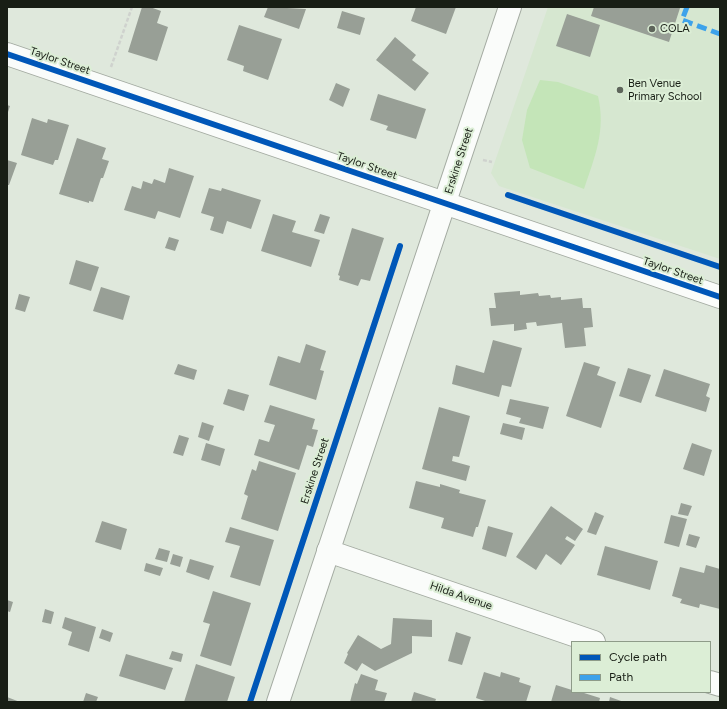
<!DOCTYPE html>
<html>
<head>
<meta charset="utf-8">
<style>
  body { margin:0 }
  #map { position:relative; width:727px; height:709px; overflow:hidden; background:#dfe8dc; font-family:Figtree,sans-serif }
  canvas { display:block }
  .frame { position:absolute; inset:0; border:8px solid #181e15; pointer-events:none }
  .legend { position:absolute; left:571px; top:641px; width:140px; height:52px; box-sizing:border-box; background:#dceed6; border:1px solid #8e9b89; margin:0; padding:5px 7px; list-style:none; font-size:12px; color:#181e15 }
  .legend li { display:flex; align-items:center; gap:8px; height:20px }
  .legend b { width:20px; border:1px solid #8e9b89 }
</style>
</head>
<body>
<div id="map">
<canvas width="727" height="709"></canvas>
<div class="frame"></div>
<ul class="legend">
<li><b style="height:5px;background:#0057b8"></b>Cycle path</li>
<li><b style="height:5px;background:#3da2ea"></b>Path</li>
</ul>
</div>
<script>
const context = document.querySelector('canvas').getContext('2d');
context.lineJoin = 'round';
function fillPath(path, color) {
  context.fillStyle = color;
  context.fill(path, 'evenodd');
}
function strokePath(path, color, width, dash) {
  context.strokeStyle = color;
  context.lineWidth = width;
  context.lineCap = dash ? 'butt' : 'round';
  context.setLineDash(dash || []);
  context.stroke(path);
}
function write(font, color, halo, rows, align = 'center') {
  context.font = font + ' Figtree,sans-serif';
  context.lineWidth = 4;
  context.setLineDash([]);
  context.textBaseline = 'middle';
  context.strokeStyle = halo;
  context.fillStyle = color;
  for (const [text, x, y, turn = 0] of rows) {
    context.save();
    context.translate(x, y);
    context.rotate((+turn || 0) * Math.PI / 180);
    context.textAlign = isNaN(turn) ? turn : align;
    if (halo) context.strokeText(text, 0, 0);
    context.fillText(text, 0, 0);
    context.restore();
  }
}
fillPath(new Path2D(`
  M548 7H720V259L499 186 491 173Z`), '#d6e7d0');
fillPath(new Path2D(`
  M540 80 558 82 598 96C606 131 595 156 584 189L530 168 522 140 527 110Z`), '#c4e5b8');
fillPath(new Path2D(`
  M142 7H150L161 11 157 23 168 27 157 61 128 52Z
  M268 7 306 9 299 29 264 17Z
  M416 7H456L446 34 411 21Z
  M594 7H678L680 8 669 42 591 16Z
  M342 11 365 18 360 35 337 28Z
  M567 14 600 25 590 57 556 46Z
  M239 25 282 39 268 80 243 71 244 66 227 60Z
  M395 37 416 55 412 60 429 73 415 91 376 60Z
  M336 83 350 89 343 107 329 100Z
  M378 94 426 109 416 139 386 130 388 126 370 120Z
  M7 105 10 106 7 115Z
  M32 118 47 123 48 119 69 125 58 160H55L53 165 21 155Z
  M77 138 106 148 102 159 109 161 103 178H101L93 202 89 201V203L59 194Z
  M7 160 17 163 9 185H7Z
  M169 168 194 176 180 218 158 211 155 219 124 210 132 186 141 189 143 181 152 184 154 179 165 183Z
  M209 188 221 191 222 188 261 200 251 229 227 221 223 234 210 230 214 217 201 213Z
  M273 214 296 221 292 232 320 240 311 267 261 251Z
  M320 214 330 217 324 234 314 231Z
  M352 228 384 238 370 281 361 279 358 286 339 280 340 276 338 275Z
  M169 237 179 240 175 251 165 248Z
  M76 260 99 267 91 291 69 284Z
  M101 287 130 296 123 320 93 311Z
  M520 291V295L538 293 539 296 550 295 551 298 561 297V300L582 298 583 308H591L593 327 584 328 586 346 565 348 562 323 537 326 536 322 526 323 527 329 514 331V324L491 326 489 308H496L494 293Z
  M19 294 30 297 25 312 15 309Z
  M493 340 522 348 511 387 502 385 499 397 452 384 456 365 484 373Z
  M306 344 326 351 320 370 324 371 316 400 269 385 278 356 300 363Z
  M584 362 600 367 597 375 616 382 601 428 566 416Z
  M178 364 197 370 194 380 174 374Z
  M628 368 651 375 641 403 619 396Z
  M664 369 710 384 706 396 710 398 706 412 655 396Z
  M228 389 249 395 244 411 223 404Z
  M510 399 549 407 543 429 519 423 521 418 506 414Z
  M270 405 315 419 312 429 318 430 313 447 307 445 299 470 254 455 259 439 269 442 275 425 264 422Z
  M439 407 470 416 459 457 453 456 452 461 470 466 466 481 422 469Z
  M202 422 214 426 209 441 198 437Z
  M503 423 525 428 522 440 500 434Z
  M179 435 189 438 183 456 173 453Z
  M206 443 225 449 220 466 201 460Z
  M692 443 712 450 704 476 683 469Z
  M259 461 296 473 278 531 241 519 248 496 244 494 252 469 256 471Z
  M416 481 440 487V484L460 490 459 493 486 500 478 527H476L473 537 441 528 444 518 409 508Z
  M681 503 692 506 688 516 678 514Z
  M551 506 583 529 575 541 567 536 565 539 575 545 561 565 546 554 536 570 516 557Z
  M595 512 604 516 596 535 587 532Z
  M671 515 687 519 679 547 664 543Z
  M102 521 127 529 121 550 95 542Z
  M488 526 513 533 506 557 482 549Z
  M230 527 274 540 260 586 230 577 240 546 225 542Z
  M689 534 700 537 696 548 686 545Z
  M605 546 658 561 650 590 597 575Z
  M159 548 170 551 167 562 155 559Z
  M173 554 183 557 180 567 170 564Z
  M190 559 214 566 209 580 186 572Z
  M146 563 163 568 160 576 144 571Z
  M706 565 720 569V609L700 604 699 608 680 603 682 599 672 596 680 567 704 573Z
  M213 591 251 603 231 666 200 656 210 624 203 622Z
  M7 600 13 602 10 612 7 611Z
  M45 609 54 612 51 624 42 622Z
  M65 617 96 627 89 652 68 645 72 632 62 628Z
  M393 618 432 620V637L412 636V653L375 671 362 663 357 671 344 663 348 654 347 653 358 635 381 649 391 644Z
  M102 629 113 633 110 642 99 638Z
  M456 632 471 637 462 665 448 661Z
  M172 651 183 654 181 662 169 659Z
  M126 654 173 668 165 690 119 676Z
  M196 664 235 677 227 702H184Z
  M484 672 500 677 501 672 520 678 519 682 531 686 526 702H488L476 698Z
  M361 674 378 680 375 690 387 693 384 702H350L355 683 357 684Z
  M556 685 572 690V692H585L584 693 600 698 599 702H551Z
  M414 692 436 699 435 702H411Z
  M86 693 98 697 96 702H83Z
  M7 697 20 702H7Z
  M610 697 624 702H609Z`), '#989f96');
const street = new Path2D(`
  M7 54 720 297
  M328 551 594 642
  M710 682 720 685`);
const secondary = new Path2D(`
  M278 702 510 7`);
strokePath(street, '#a3aaa1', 24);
strokePath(secondary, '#a3aaa1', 24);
strokePath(new Path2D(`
  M111 67 132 7
  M483 160 492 162`), '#cfd2ce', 2.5, [4, 2]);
strokePath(street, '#fafcfa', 22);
strokePath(secondary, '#fafcfa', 22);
strokePath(new Path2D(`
  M687 7 682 20 720 34`), '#3da2ea', 5, [10, 5]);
strokePath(new Path2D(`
  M7 54 720 297
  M508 195 720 267
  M250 702 400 246`), '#0057b8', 6);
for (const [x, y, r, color] of [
  [652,29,4,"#5e655b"],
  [620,90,4,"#5e655b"]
]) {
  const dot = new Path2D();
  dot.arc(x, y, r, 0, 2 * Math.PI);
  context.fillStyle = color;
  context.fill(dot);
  strokePath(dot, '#dceed6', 1.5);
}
write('11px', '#181e15', '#dceed6', [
  ["COLA",660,29],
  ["Ben Venue",628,84],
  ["Primary School",628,97]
], 'left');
write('11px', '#181e15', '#dceed6', [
  ["Taylor Street",60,61,19],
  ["Erskine Street",459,161,-72],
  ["Taylor Street",367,166,19],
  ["Taylor Street",673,271,19],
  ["Erskine Street",315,471,-72],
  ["Hilda Avenue",461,596,19]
]);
</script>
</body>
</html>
